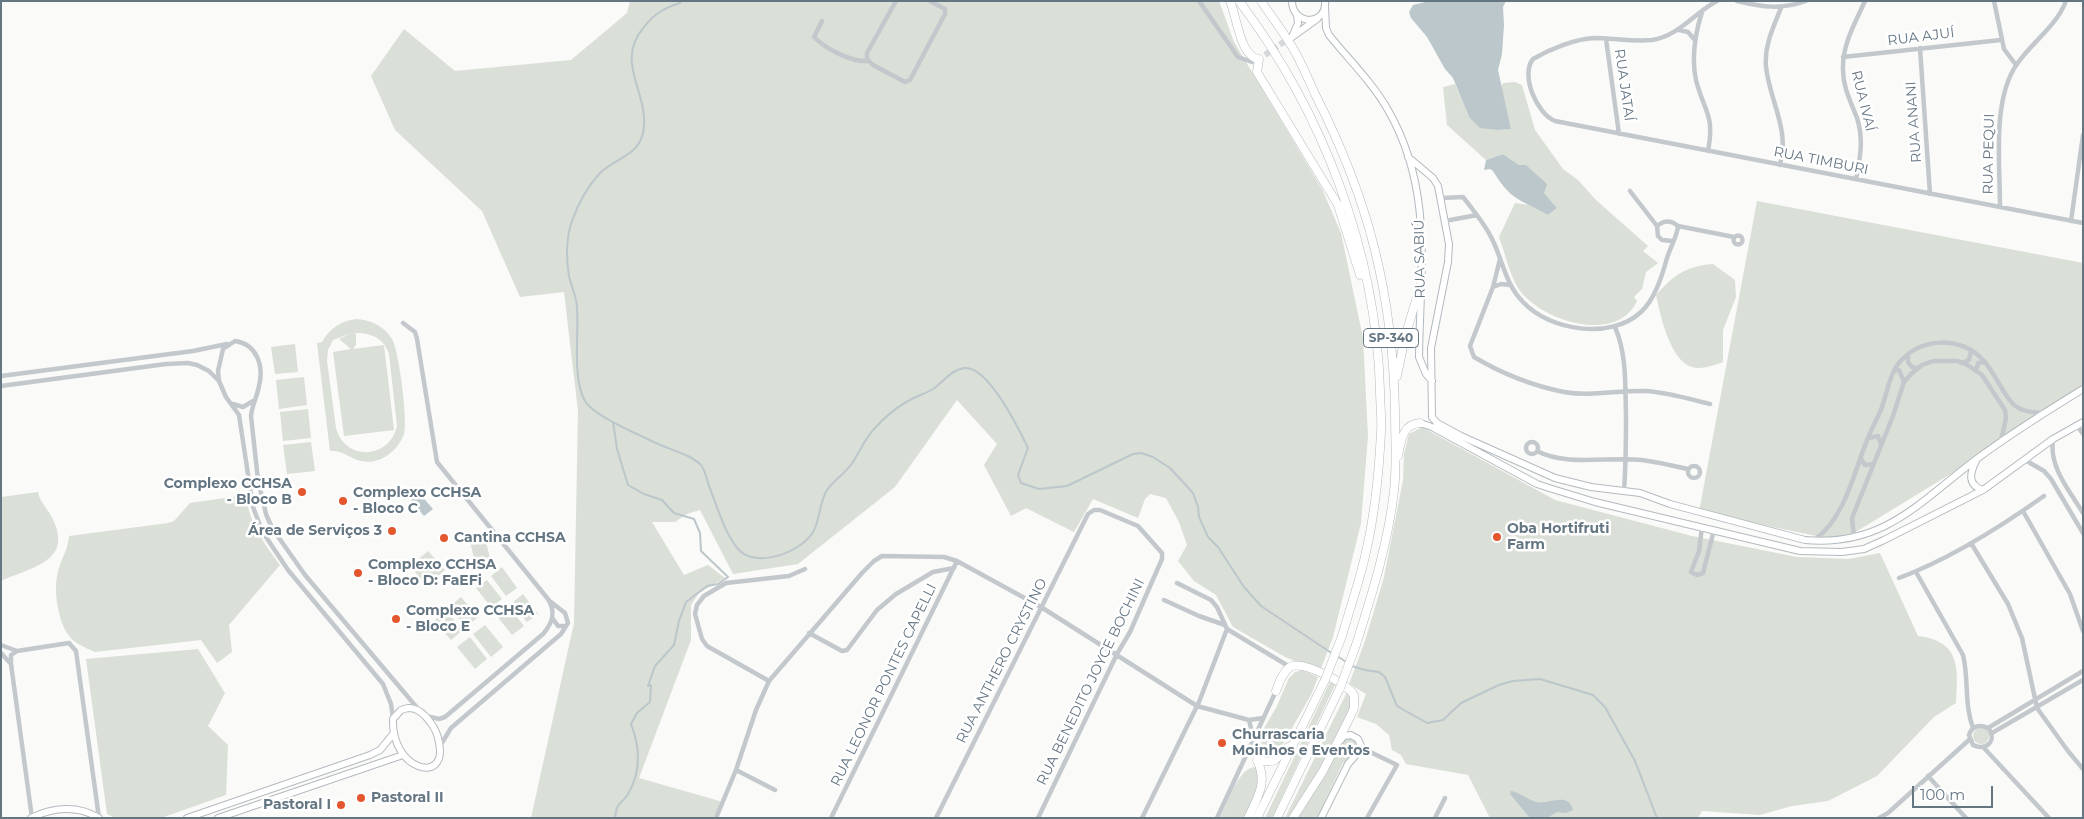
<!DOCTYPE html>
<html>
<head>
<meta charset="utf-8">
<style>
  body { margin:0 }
  #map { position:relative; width:2084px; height:819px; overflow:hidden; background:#fafaf8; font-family:Montserrat,sans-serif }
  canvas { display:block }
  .frame { position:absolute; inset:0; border:2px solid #657683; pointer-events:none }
  .scale { position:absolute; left:1912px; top:786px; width:81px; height:22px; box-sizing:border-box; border:2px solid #657683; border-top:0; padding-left:6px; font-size:15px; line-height:18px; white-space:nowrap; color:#657683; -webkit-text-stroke:4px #fff; paint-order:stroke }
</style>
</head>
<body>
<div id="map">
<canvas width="2084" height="819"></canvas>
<div class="frame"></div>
<div class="scale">100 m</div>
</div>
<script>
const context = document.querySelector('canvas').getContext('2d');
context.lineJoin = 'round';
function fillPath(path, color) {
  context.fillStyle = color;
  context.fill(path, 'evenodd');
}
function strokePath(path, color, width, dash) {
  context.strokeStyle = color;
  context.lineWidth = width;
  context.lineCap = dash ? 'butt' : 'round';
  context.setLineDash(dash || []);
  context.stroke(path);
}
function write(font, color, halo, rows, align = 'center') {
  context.font = font + ' Montserrat,sans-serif';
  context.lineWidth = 5;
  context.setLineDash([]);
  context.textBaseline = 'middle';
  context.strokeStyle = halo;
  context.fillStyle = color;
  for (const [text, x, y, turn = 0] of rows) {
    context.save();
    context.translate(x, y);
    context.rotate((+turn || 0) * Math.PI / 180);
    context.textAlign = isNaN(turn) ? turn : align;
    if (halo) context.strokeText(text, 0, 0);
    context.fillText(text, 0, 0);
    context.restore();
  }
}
fillPath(new Path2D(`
  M630 1H1219L1234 42 1322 189 1341 233 1363 338 1368 436 1361 523 1333 637 1320 671 1285 657 1233 627 1216 595 1194 581 1178 561 1187 545 1179 522 1166 498 1150 494 1145 499 1138 518 1093 499 1074 532 1026 508 1011 516 984 465 997 444 957 400 895 487 798 564 733 574 700 510 687 514 675 522H652L684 575 708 565 725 578 699 593 691 605V640L639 778 723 802 716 818H531L574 623 578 411 564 292 520 297 482 211 395 130 371 76 404 29 455 71 571 60 627 13Z
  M1515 82 1522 85 1535 130 1563 169 1578 180 1596 200 1648 246 1643 251 1658 263 1646 272 1642 289 1634 297 1637 301C1616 346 1539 320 1518 288 1509 273 1505 253 1499 237L1515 203 1530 205 1548 215 1557 208 1519 165 1503 154 1486 160 1447 125 1443 87 1455 84 1469 117 1499 130 1511 129 1501 87 1503 83Z
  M1757 201 2083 263V393L1841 541 1699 512Z
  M1713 264 1735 280 1736 297 1723 330V362C1714 365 1702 370 1692 367 1670 361 1660 314 1656 295 1674 275 1686 266 1713 264Z
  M356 319C371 320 384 326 392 339 399 351 408 421 404 434 400 445 392 454 381 459 355 469 348 449 330 451L317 343 322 342C330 328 341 321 356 319ZM352 333 339 339 351 349 333 352 344 436 394 430 384 345 353 349 356 345V334L354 333C370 332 384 338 389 354L397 426C390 459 345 462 336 428L327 361 328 350 333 340Z
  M295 344 298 372 275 374 271 347Z
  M304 377 307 405 279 409 276 380Z
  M308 409 311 438 283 441 280 412Z
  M1422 427 1555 500 1692 536 1797 557 1849 559 1880 553 1918 636C1961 641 1958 669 1956 703L1934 717 1877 776 1828 801 1792 806 1760 815 1702 811 1698 818H1490L1468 775 1406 764 1401 755 1392 750 1389 735 1376 724 1357 717 1366 694 1349 684 1365 641 1384 577 1403 480 1404 454 1409 434Z
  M311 442 315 471 287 474 283 445Z
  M38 492C40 504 50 510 54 522 72 562 29 568 1 581V497Z
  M246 495C249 523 264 543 280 565L229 625 232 652 217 663 201 640 95 652C85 648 72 642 67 633 58 619 53 588 58 572 61 559 68 550 69 536L168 523 174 521 190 503Z
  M484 534 490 558 475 562 469 538Z
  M428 551 445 570 427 586 410 566Z
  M502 567 517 588 506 596 491 576Z
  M487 580 502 599 491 607 476 588Z
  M523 594 538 614 527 622 512 603Z
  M461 597 478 617 466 627 449 607Z
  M508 606 524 626 512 635 496 615Z
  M446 611 463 630 451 640 434 621Z
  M485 625 503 647 491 657 473 634Z
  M470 637 487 659 475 669 457 647Z
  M198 649 225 693 208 726 228 745 226 795 161 818H115L107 814 86 659Z
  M1302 670 1318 677 1312 693 1279 751 1274 757 1268 758 1265 755 1261 741 1264 728 1276 708 1289 678 1295 672Z
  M1330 682 1335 685 1272 818H1265Z
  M1348 690 1351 698V707L1321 769 1290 818H1285Z
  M1973 736a8 8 0 1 1 16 0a8 8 0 1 1-16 0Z
  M1351 737 1358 744V747L1342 765 1317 818H1297L1341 742 1344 738Z
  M1254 767 1257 769C1262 786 1253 803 1244 818H1220C1227 804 1238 769 1254 767Z`), '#dadfd7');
fillPath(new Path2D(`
  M1429 1H1506L1503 7 1504 25 1502 54 1498 70 1511 129 1499 130 1480 128 1469 117 1453 78 1445 69 1427 37 1411 18 1409 12 1413 5Z
  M1503 154 1519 165H1526L1547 184 1544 193 1557 208 1548 215C1520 199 1511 201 1493 171L1490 169 1484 170 1486 160Z
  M419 493 433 509 424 516 411 500Z
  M1511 791C1519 792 1527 799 1536 802 1548 805 1568 791 1573 810L1566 813 1557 812 1547 818H1530L1510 794Z`), '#bbc7cb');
strokePath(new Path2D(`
  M681 1 680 3C664 8 654 14 644 27 613 64 651 93 643 133 638 156 615 158 600 173 588 186 578 204 572 221 566 237 566 259 569 276 571 286 577 297 577 308 579 334 572 378 585 401 594 416 639 435 656 443 670 450 690 454 701 465 705 470 707 480 709 486 716 503 726 538 740 551 759 568 801 552 813 532 820 521 819 503 827 490 833 481 843 475 850 466 859 454 864 440 874 429 884 418 895 408 908 401 916 396 925 394 933 389 943 382 952 369 965 368 988 366 1019 429 1028 448L1018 475 1021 483 1039 489 1067 486 1133 454 1141 453 1153 457 1170 468 1193 493 1198 507 1199 517 1208 537 1218 547 1244 587 1261 606 1333 654
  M613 422 617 449 628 485 644 494 662 500 674 513 694 519 700 533 701 551 728 577 718 584 707 586 686 602 679 621 674 645 655 666 648 686 651 685 650 702 637 713 631 724C640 747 641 772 628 794 620 807 617 800 615 818
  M1337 656 1348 663
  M1352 666 1365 670 1379 672 1385 677 1397 706 1427 723 1443 720 1461 703 1499 685 1513 681 1540 679 1593 695 1605 707 1635 761 1657 818`), '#bbc7cb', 2);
strokePath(new Path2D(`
  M1265 55 1291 37`), '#d5d9db', 6, [6, 3]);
const secondary = new Path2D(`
  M1292 1C1292 12 1299 19 1309 20 1320 19 1326 12 1325 1
  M1325 7 1326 28 1329 35C1349 60 1372 82 1388 110 1434 190 1420 270 1419 357L1426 374 1432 381
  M1293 35 1298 23 1297 15
  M1292 37 1317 19
  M1408 157 1433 178 1438 186 1449 244 1448 262 1431 348 1432 417
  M1432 417 1437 423 1461 436 1555 478 1591 487 1640 493 1670 504 1805 540C1885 547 1920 501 1978 458 2012 433 2047 411 2083 389
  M1420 423 1432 427 1537 484 1549 488 1595 502 1800 551 1842 552 1864 549 1884 540 1983 490 2053 439 2083 422
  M1976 461C1970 473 1967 485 1983 490
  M408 708C418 708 424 714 430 722 435 728 438 735 439 743 448 785 391 771 393 719L401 710Z
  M31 818C53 807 78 805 99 818
  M187 818 370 755 380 750 394 733
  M218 818 403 755
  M1321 818 1348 764 1362 748 1358 739 1351 735 1344 736 1340 741`);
const highway = new Path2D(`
  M1230 1C1237 17 1240 57 1259 59L1257 72 1338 205 1360 275
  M1239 1C1323 112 1376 251 1380 390 1380 404 1382 418 1381 432 1379 472 1375 513 1366 552 1360 580 1350 608 1342 636
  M1261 1C1271 16 1282 30 1291 45 1301 61 1308 79 1316 96 1369 200 1393 295 1395 412 1395 438 1397 465 1394 491 1388 544 1372 594 1356 645
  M1397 376 1405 337 1422 280
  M1398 456C1401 442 1402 424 1420 423
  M1276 691C1279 683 1282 673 1290 667 1301 659 1348 684 1354 695V708L1351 715 1323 771 1293 818
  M1257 760C1285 766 1273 751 1293 745
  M1248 818C1258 797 1268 782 1257 760
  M1257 818 1325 680
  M1277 818 1340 688`);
strokePath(secondary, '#b3babf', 8);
strokePath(highway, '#b4b9bd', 9);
strokePath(new Path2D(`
  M896 1 867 53V59L873 65 905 82 910 80 945 14V9L930 1
  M1199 1 1238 57 1252 62 1259 59
  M1717 1C1694 13 1679 36 1652 40 1633 42 1613 38 1594 38 1575 39 1550 49 1533 59 1520 75 1537 114 1555 121L2083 223
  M1737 1C1762 7 1781 10 1806 1
  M1994 1 2004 49 2016 65
  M1702 12C1695 34 1691 57 1696 80 1704 112 1715 114 1708 151
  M822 21 814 37C826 49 851 62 867 61V59
  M1679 30 1688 32 1694 39
  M1606 39 1619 134
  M1920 48 1930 194
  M1843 57 2001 40
  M1780 165C1790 129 1770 102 1766 67 1764 46 1773 28 1781 8
  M1856 179C1860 159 1864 139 1857 118 1851 102 1843 88 1843 70 1842 45 1855 23 1865 1
  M1630 191 1657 226 1658 236 1662 240 1672 241
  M1442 198 1463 197C1474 211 1486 225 1493 241 1503 262 1506 285 1523 302 1550 331 1611 340 1641 312 1655 299 1662 276 1667 258 1670 248 1678 234 1678 226
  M2000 207C2000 165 1992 99 2017 64 2032 42 2056 27 2066 1
  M1445 221 1477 215
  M2071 221 2083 135
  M1657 226C1664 220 1671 220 1678 226L1734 237
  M1733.5 240a4.5 4.5 0 1 1 9 0a4.5 4.5 0 1 1-9 0Z
  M1500 259 1493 287 1470 346 1474 357C1501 373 1534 386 1564 392 1591 397 1618 390 1645 391 1667 392 1689 399 1710 404
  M1493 287 1501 284 1510 285
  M403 323 415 332 417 339 437 462 548 599C556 612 553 623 543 634L445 717 439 719 426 716
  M1615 327C1627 355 1625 385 1626 416 1626 440 1626 465 1624 490
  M1908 354V362L1912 367 1918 368
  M1964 362 1969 360 1971 351
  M1894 370H1899L1904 382
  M1976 371 1978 363 1985 362
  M1 376 193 351 227 344
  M219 381 218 371 223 349 235 341C257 344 264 366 259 386 257 397 252 405 251 416L258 480 266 514 272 528 305 575 419 710
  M1 386 166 364 188 363 197 365 209 371 219 381 226 397 239 415 253 507 262 531 288 570 383 684 391 704 393 719
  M233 404 243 407 253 401
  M2077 426 2083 434
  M1868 438 1878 436 1881 444
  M2053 440C2049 467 2069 490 2083 513
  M1526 448a6 6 0 1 1 12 0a6 6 0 1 1-12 0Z
  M1537 451C1567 467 1610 456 1642 460 1658 462 1673 466 1688 469
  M1861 459 1865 465 1873 464
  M2025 460 2044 471 2051 479 2083 533
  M1688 472a6 6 0 1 1 12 0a6 6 0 1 1-12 0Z
  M2023 511 2070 594 2083 631
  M1702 527 1699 551 1691 572 1697 575 1703 573 1714 530
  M1854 538 1852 518 1893 416 1904 382 1911 374 1922 365 1933 361H1957L1966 364 1982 375 2005 410 2006 418 2001 441
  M1814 540C1845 519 1854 471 1868 438 1872 427 1878 418 1882 407 1887 393 1889 376 1898 364 1920 337 1960 335 1984 361 1995 373 2003 395 2014 405 2023 412 2032 412 2043 413
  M1971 543 2008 604 2022 638 2037 708 2068 751 2083 769
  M1916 572 1963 655C1969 679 1964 704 1973 728
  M1899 578C1950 559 1999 528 2044 496
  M1177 583 1211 600 1217 607 1227 629 1290 667
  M1164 600 1199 616 1225 625
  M551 602 565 613 568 623 566 626H558L553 619
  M809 633 842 651 847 650 877 610 896 594 933 572 954 568
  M1 645 17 651 69 643 76 651 99 818
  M17 651 11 655V664L32 818
  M1 653 10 663
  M769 681 707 646 702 639 695 614 697 605 704 596 726 583 789 576 805 569
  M1249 720 1263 718
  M1988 728C1998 740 1986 752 1973 745L1969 735C1972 726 1979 724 1988 728L2083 671
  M1992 733 2083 680
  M440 746 451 728 561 634 566 626
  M1362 748 1397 765 1367 818
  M1984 748 2049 818
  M736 770 775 790
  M1928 776 1966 818
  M716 818 736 770 756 710 769 681 862 573 874 561 882 556 944 557 957 561 1041 607 1197 706 1249 720 1254 741
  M831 818 957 561
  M936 818 1088 514 1094 510H1100L1138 526 1162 553V559L1130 632 1117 654 1038 818
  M1142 818 1199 702 1227 629
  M1217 818 1276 691
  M1435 818 1445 798
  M1879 818 1888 813 1970 739`), '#c3c8cc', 4.5);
strokePath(secondary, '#fff', 6);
strokePath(highway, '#fff', 8);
const highwayBridge = new Path2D(`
  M1325 680 1342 636
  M1340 688 1356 645`);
strokePath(highwayBridge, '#b4b9bd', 9, []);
strokePath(highwayBridge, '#fff', 8);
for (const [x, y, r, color] of [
  [302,492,5,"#e4572e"],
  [343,501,5,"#e4572e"],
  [392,531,5,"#e4572e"],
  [1497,537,5,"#e4572e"],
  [444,538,5,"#e4572e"],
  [358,573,5,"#e4572e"],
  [396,619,5,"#e4572e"],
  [1222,743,5,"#e4572e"],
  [361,798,5,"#e4572e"],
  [341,805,5,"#e4572e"]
]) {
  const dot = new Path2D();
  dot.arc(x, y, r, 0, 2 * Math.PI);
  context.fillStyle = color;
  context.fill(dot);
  strokePath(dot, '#fff', 2);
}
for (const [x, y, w] of [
  [1391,338,55]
]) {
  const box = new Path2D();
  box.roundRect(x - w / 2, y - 9.5, w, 19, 4);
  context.fillStyle = '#fff';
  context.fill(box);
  strokePath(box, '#657683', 1);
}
write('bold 12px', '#657683', null, [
  ["SP-340",1391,338]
]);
write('14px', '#657683', '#fff', [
  ["RUA AJUÍ",1921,37,-7],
  ["RUA JATAÍ",1624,85,82],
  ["RUA IVAÍ",1863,101,76],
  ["RUA ANANI",1914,122,-94],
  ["RUA PEQUI",1989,154,-89],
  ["RUA TIMBURI",1821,161,11],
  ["RUA SABIÚ",1420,259,-91],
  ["RUA ANTHERO CRYSTINO",1002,661,-63],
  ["RUA BENEDITO JOYCE BOCHINI",1091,682,-64],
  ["RUA LEONOR PONTES CAPELLI",884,685,-64]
]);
write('bold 14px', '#657683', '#fff', [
  ["Complexo CCHSA",292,484,"right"],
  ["- Bloco B",292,500,"right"],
  ["Complexo CCHSA",353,493],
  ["- Bloco C",353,509],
  ["Oba Hortifruti",1507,529],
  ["Farm",1507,545],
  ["Área de Serviços 3",382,531,"right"],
  ["Cantina CCHSA",454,538],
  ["Complexo CCHSA",368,565],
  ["- Bloco D: FaEFi",368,581],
  ["Complexo CCHSA",406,611],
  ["- Bloco E",406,627],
  ["Churrascaria",1232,735],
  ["Moinhos e Eventos",1232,751],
  ["Pastoral II",371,798],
  ["Pastoral I",331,805,"right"]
], 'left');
</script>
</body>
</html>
